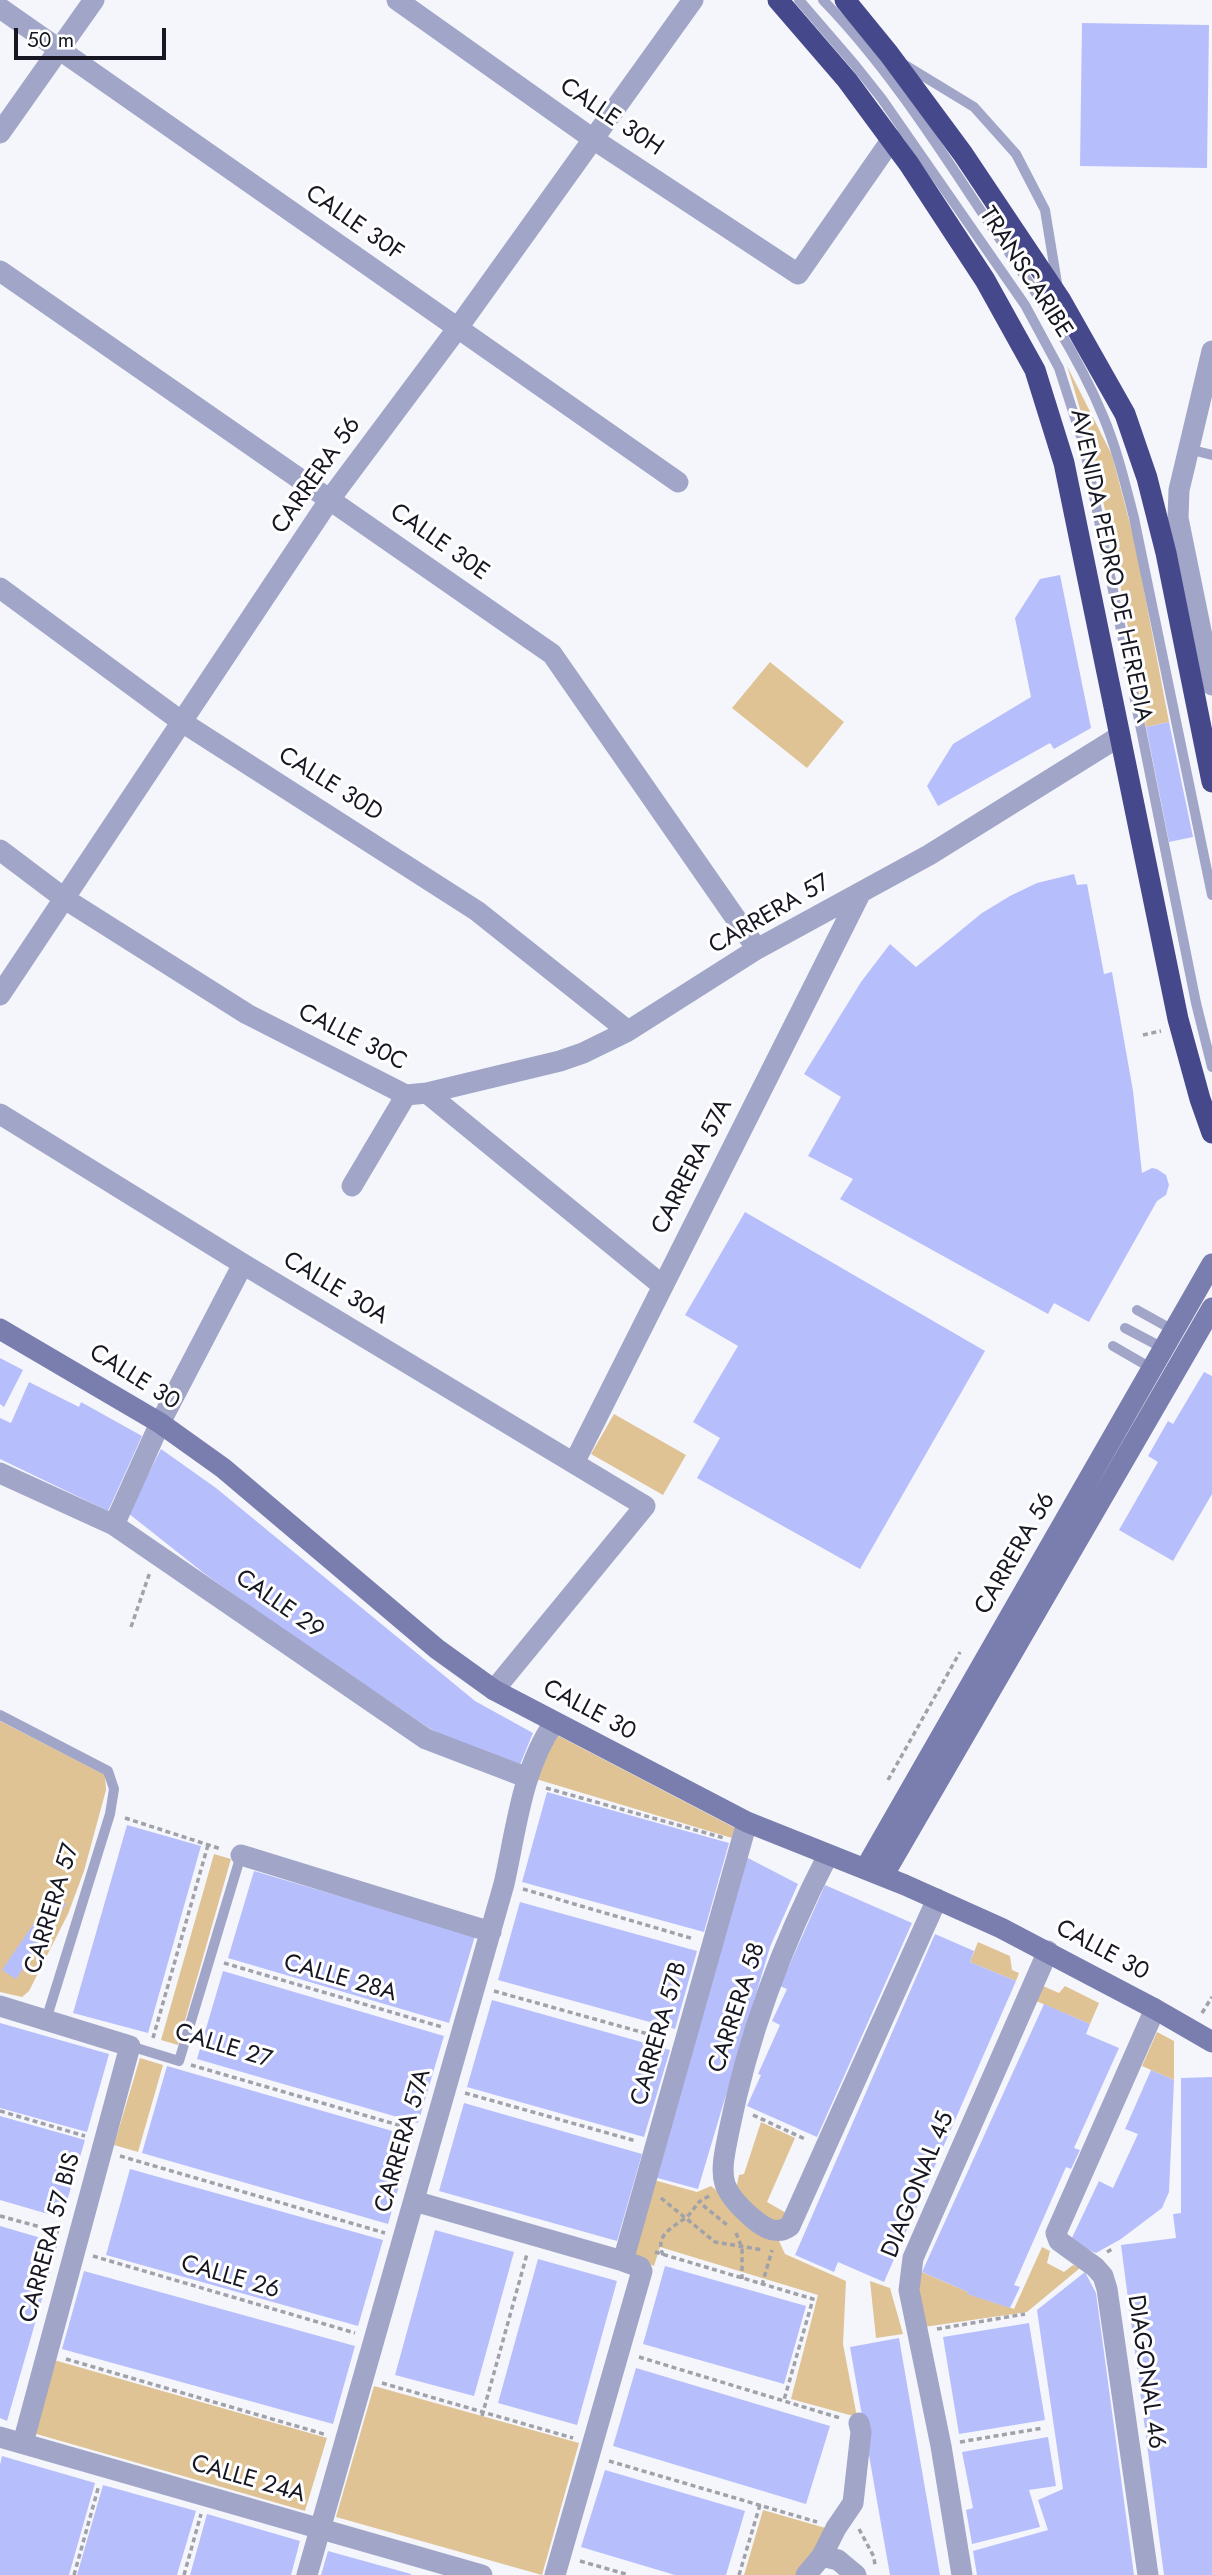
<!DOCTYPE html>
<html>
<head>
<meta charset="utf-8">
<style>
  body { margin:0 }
  #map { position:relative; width:1212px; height:2575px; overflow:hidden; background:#f5f6fc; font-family:Jost,sans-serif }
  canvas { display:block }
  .scale { position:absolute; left:14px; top:28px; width:152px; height:32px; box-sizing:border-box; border:4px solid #161722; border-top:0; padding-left:9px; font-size:21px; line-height:24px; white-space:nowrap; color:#161722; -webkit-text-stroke:5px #fff; paint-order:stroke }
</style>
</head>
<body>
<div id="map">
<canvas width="1212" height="2575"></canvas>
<div class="scale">50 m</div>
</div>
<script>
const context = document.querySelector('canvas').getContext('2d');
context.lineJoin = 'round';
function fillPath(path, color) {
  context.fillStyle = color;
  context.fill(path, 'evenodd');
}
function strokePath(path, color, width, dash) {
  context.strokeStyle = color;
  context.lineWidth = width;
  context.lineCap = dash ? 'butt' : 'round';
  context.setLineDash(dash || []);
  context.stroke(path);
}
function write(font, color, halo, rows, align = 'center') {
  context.font = font + ' Jost,sans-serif';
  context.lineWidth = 6;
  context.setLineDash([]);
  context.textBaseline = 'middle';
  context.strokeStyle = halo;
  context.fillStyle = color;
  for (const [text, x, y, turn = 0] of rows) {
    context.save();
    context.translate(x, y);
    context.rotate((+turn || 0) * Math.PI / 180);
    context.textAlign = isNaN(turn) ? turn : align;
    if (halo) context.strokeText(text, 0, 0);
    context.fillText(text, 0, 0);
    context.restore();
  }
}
fillPath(new Path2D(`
  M1067 366 1112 455 1135 543 1169 722 1146 727C1124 606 1105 484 1067 366Z
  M770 662 844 722 807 768 732 708Z
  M614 1414 686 1455 663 1495 591 1454Z
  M0 1721 105 1775 106 1790 84 1871 68 1914 29 1991 22 1997 0 1992Z
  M555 1734 735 1828 732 1838 536 1779Z
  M214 1854 231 1859 178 2045 161 2040Z
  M978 1942 1010 1956 1012 1970 1019 1973 1016 1981 970 1962Z
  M1043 1986 1059 1993 1065 1986 1099 2003 1090 2024 1036 2001Z
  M1157 2032 1174 2041V2080L1142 2066Z
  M140 2058 163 2065 138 2152 114 2145Z
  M761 2122 795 2138 767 2202 788 2214 787 2218 774 2223 738 2196 736 2189 739 2175 744 2174Z
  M654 2180 697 2192 711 2186 779 2241 785 2254 846 2281 843 2344 857 2417 791 2399 818 2295 660 2247 654 2266 631 2257Z
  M1042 2247 1050 2251 1047 2263 1064 2272 1073 2265 1080 2268 1027 2312 924 2327 917 2270 968 2292V2294L1014 2309Z
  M870 2281 890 2288 903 2334 876 2338Z
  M54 2360 327 2438 305 2511 33 2433Z
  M374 2386 579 2443 542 2575 336 2517Z
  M763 2510 829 2529 799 2575H744Z`), '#dfc394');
fillPath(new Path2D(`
  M1082 23 1209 25 1207 168 1080 166Z
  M1060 575 1091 728 1054 749 1050 743 938 806 927 786 953 744 1031 697 1015 618 1040 579Z
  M1169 722 1193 837 1169 842 1146 727Z
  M1074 874 1077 885 1087 884 1104 974 1112 972 1133 1091 1142 1173 1152 1168 1157 1169 1166 1175 1169 1185 1166 1195 1157 1201 1089 1322 1054 1303 1048 1314 840 1199 853 1179 808 1156 841 1097 804 1074 861 982 890 944 916 967 982 913 1010 896 1037 883Z
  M745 1212 985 1351 860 1569 697 1478 720 1438 693 1422 738 1346 685 1315Z
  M0 1358 23 1370 4 1407 0 1404Z
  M1204 1372 1212 1376V1494L1173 1561 1119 1530 1158 1462 1148 1456 1168 1421 1173 1424Z
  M29 1382 79 1407 81 1402 142 1436 108 1511 0 1459V1418L11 1423Z
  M161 1449 216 1488 475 1701 533 1733 519 1767 441 1736 285 1631 205 1574 128 1513Z
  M547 1792 729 1843 704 1932 522 1882Z
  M127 1825 201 1846 148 2033 73 2013Z
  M746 1857 798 1884 770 1947 698 2189 654 2177Z
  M254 1871 475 1936 449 2023 228 1958Z
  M825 1885 912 1923 817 2137 747 2106 761 2075 758 2074 780 2025 772 2021 787 1989 780 1986Z
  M53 1895 66 1904 16 1979 2 1970Z
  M520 1902 697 1951 675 2029 498 1980Z
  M935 1934 974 1951 970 1962 1016 1981 884 2282 838 2262 834 2272 795 2255Z
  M223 1971 444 2036 418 2123 197 2059Z
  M492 2000 670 2050 644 2137 467 2087Z
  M1044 2004 1090 2024 1086 2034 1119 2048 1074 2148 1080 2150 1071 2169 1066 2167 1014 2285 1020 2287 1010 2308 967 2294 968 2292 922 2272Z
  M0 2023 109 2054 87 2132 0 2108Z
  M167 2066 413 2137 388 2224 142 2153Z
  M1151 2070 1174 2080 1169 2192 1162 2208 1121 2239 1096 2253 1070 2242 1099 2181 1113 2188 1138 2134 1125 2129Z
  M1212 2077V2575H1164L1121 2245 1176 2238 1173 2214 1181 2213V2078Z
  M464 2103 642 2154 617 2241 439 2191Z
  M0 2116 85 2140 62 2218 0 2200Z
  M130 2169 383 2240 358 2326 106 2255Z
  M0 2226 58 2243 7 2421 0 2418Z
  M435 2230 514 2252 474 2396 395 2375Z
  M538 2259 617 2281 577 2425 498 2403Z
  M665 2266 806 2306 784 2384 643 2344Z
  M84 2271 355 2346 333 2424 62 2349Z
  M1085 2272 1096 2293 1134 2575H977L973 2551 1048 2530 1038 2500 1063 2489 1037 2310Z
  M1029 2323 1045 2420 959 2434 943 2337Z
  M899 2338 940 2575H890L850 2347Z
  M636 2368 830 2426 806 2504 613 2446Z
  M1048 2437 1056 2486 1029 2490 1040 2527 972 2544 966 2510 973 2508 962 2452Z
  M2 2456 95 2483 69 2575H0V2465Z
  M605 2470 745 2511 726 2575H675L581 2547Z
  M103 2485 196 2511 177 2575H77Z
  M207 2514 300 2541 291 2575H190Z
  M328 2551 411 2574V2575H321Z`), '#b7befc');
strokePath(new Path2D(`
  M1143 1035 1161 1031
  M131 1627 150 1572
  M888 1780 960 1652
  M546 1788 724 1838
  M125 1818 221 1849
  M523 1889 694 1939
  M224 1963 442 2027
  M494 1991 666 2039
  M1202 2013 1212 1997
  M153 2038 208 1845
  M191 2065 412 2129
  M465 2093 636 2141
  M0 2111 85 2136
  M753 2115 807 2140
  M120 2156 385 2233
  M709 2196 699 2202 727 2225
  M661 2198 715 2242 763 2250
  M0 2216 59 2232
  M736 2233 742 2248V2279
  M655 2252 813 2299 784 2400
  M1107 2252 1114 2248
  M663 2255C655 2236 670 2229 684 2219 690 2215 694 2208 699 2202
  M93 2256 355 2333
  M762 2285 772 2250
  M937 2329 1025 2314
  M639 2357 840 2418
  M66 2359 327 2435
  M382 2383 573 2438
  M482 2416 527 2254
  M960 2442 1043 2428
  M609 2461 817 2522
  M859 2529 874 2557 875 2566
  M580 2561 629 2575
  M74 2575 99 2485
  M184 2575 201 2514
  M739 2575 760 2505`), '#a0a1a9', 3.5, [5, 3.5]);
strokePath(new Path2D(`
  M799 0 855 65 882 99 1025 305 1059 368 1084 446 1196 1003 1212 1067
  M823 0C881 60 927 129 973 199 1019 269 1071 338 1103 416 1117 449 1125 483 1134 518L1212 895
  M905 65 974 107 1016 154 1045 210 1057 283
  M1188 449 1212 455
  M1137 1310 1173 1330
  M1125 1328 1163 1348
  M1113 1346 1151 1368
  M0 1715 108 1771 114 1789 110 1814 46 2020
  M130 2046 179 2061 241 1855`), '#a1a5c7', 10);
strokePath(new Path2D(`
  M397 0 593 139 798 274 892 139
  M0 8 678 482
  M0 133 94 0
  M0 271 552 654 757 949
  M1212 351 1179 490 1178 518 1212 685
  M0 588 182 722 477 911 628 1031
  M0 850 65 899 247 1014 406 1095 427 1093 560 1061 583 1053 628 1031 757 949 929 855 1120 736
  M0 995 330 499 457 329 693 0
  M427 1093 663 1286
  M0 1114 243 1264 645 1506 494 1690
  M352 1186 406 1095
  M574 1463 860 894
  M0 1473 114 1525 426 1739 528 1778
  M114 1525 160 1423 243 1264
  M241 1855 491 1932
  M828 1855C783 1942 748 2035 729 2131 726 2147 720 2169 725 2184 730 2198 745 2212 756 2221 766 2229 778 2235 790 2226L937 1899
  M0 2006 130 2046 23 2443
  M414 2201 623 2261 640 2267 642 2271 555 2575
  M623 2261 747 1822
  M0 2437 482 2575
  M822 2556 838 2560 856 2575
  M307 2575 504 1884C516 1831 522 1768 554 1723
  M806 2575 822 2556 836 2528 853 2503 861 2432 859 2423
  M962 2575 941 2446 909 2290 913 2258 1048 1951
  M1148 2575 1107 2289 1103 2276 1095 2267 1059 2241 1056 2233 1155 2009`), '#a1a5c7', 21);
strokePath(new Path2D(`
  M0 1329 160 1423 223 1468 437 1649 494 1690 747 1822 905 1885 1001 1928 1155 2009 1212 2042
  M865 1869 1212 1264
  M883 1876 1212 1308`), '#797eaf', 21);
strokePath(new Path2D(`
  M778 0 847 80 909 164 985 280 1035 370 1064 463 1178 1019 1200 1099 1212 1133
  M845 0 889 54 963 154 1060 299 1125 414 1147 478 1166 553 1212 782`), '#46488c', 21);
write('24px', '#161722', '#fff', [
  ["CALLE 30H",611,118,34],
  ["CALLE 30F",354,224,35],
  ["TRANSCARIBE",1025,273,57],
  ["CARRERA 56",317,476,-55],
  ["CALLE 30E",439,543,35],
  ["AVENIDA PEDRO DE HEREDIA",1110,566,78],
  ["CALLE 30D",330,785,32],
  ["CARRERA 57",770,915,-30],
  ["CALLE 30C",352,1038,27],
  ["CARRERA 57A",693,1167,-63],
  ["CALLE 30A",335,1289,31],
  ["CALLE 30",134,1378,32],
  ["CARRERA 56",1016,1554,-60],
  ["CALLE 29",279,1605,35],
  ["CALLE 30",589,1711,28],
  ["CARRERA 57",53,1909,-73],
  ["CALLE 30",1102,1951,28],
  ["CALLE 28A",340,1979,16],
  ["CARRERA 58",738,2008,-72],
  ["CARRERA 57B",660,2034,-74],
  ["CALLE 27",223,2047,17],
  ["CARRERA 57A",404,2141,-74],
  ["DIAGONAL 45",919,2185,-68],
  ["CARRERA 57 BIS",51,2238,-75],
  ["CALLE 26",230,2278,16],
  ["DIAGONAL 46",1145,2372,82],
  ["CALLE 24A",248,2480,16]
]);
</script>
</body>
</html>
